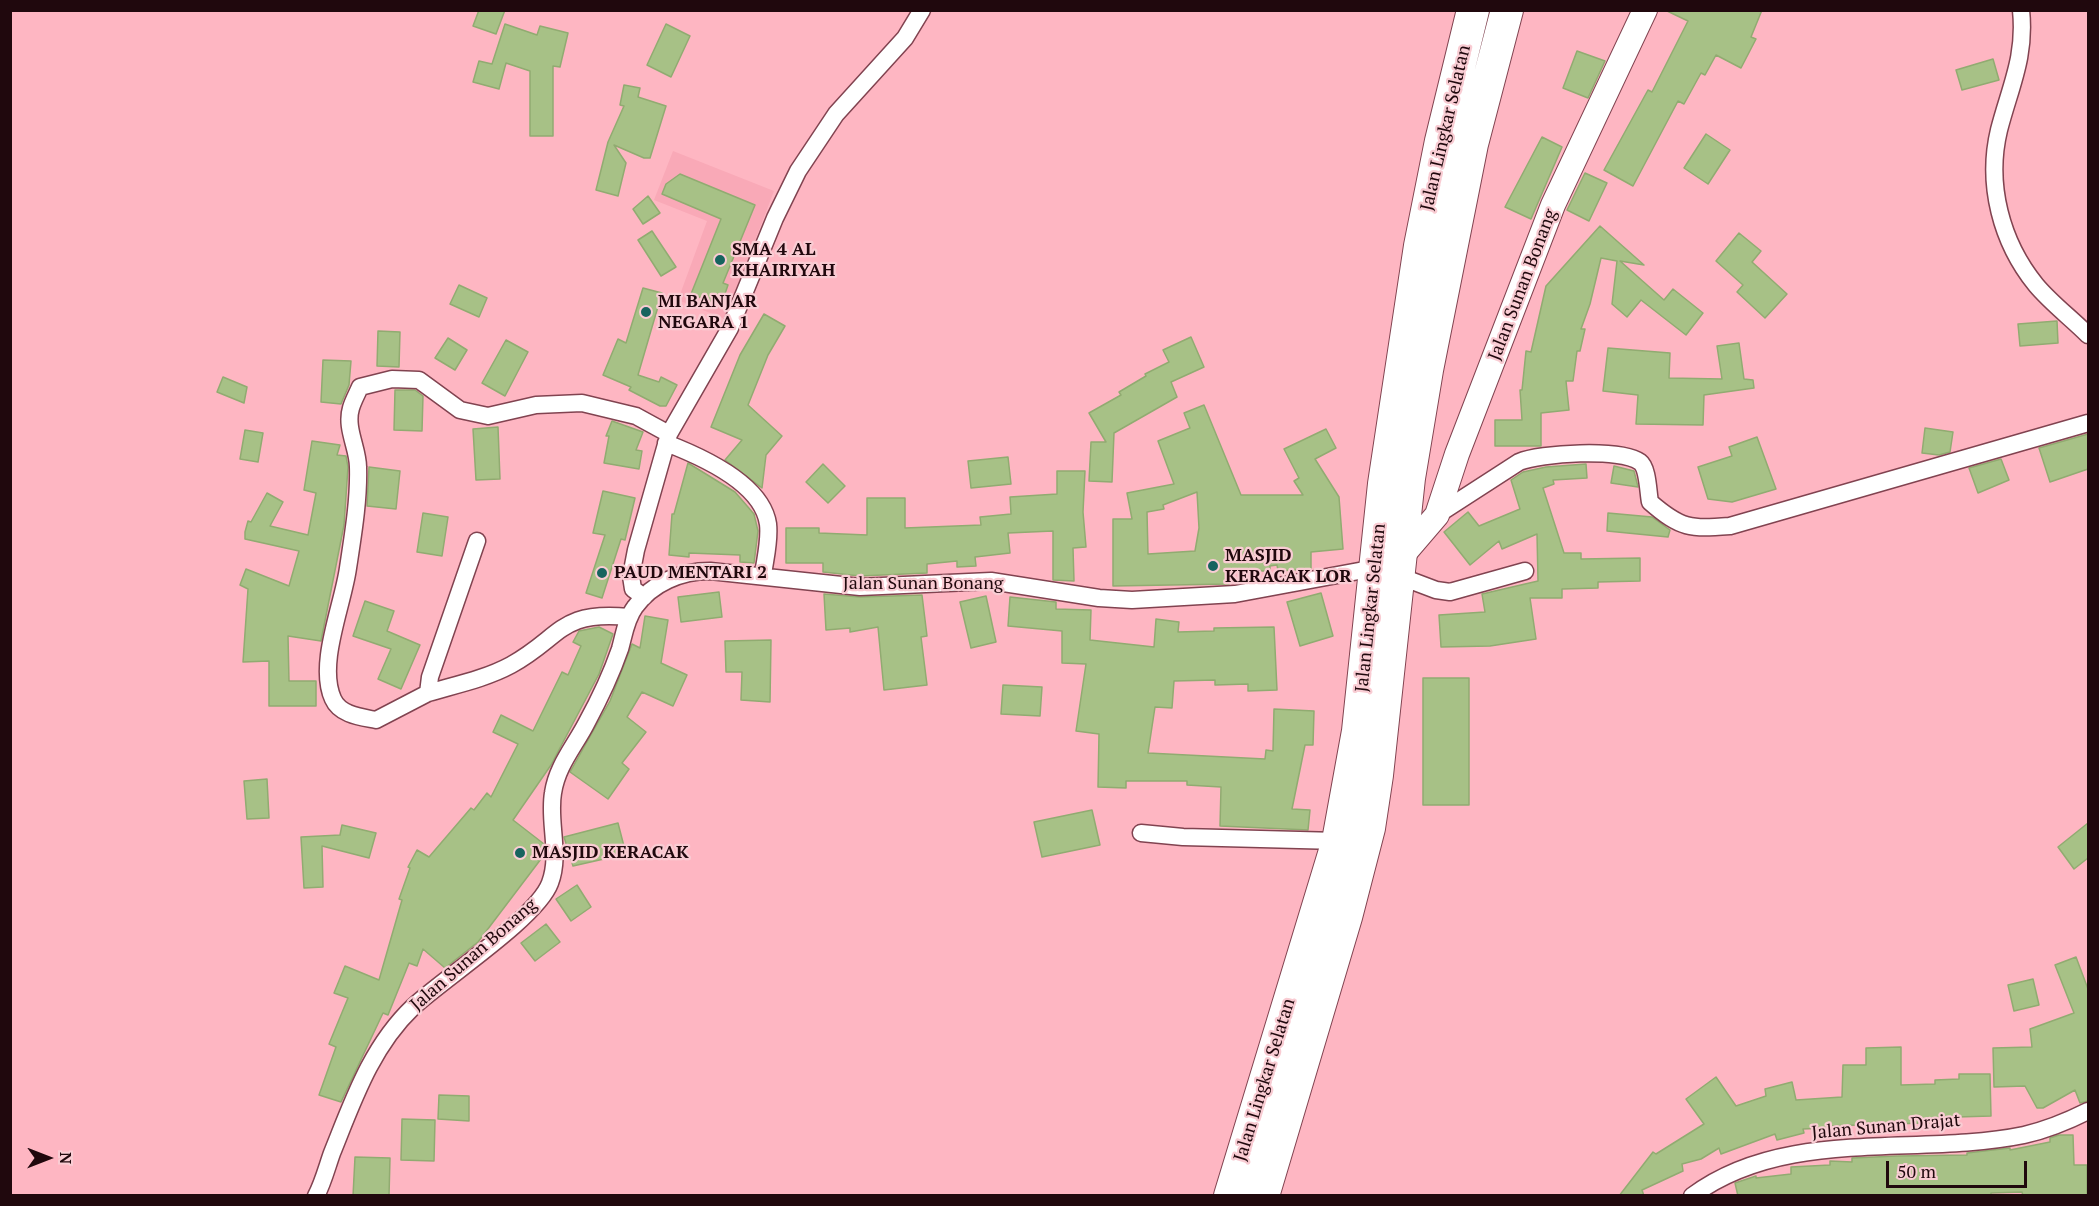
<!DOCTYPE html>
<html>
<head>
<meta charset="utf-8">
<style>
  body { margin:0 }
  #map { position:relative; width:2099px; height:1206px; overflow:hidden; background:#feb6c2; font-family:"PT Serif",serif }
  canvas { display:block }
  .frame { position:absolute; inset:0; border:12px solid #20080d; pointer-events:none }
  .north { position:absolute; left:18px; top:1128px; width:60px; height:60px; -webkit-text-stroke:4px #f9ccd3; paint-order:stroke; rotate:90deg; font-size:16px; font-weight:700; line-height:24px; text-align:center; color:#20080d }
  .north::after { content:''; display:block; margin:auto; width:21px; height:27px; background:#20080d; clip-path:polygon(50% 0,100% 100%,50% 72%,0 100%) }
  .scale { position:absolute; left:1886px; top:1161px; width:141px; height:27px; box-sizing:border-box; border:3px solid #20080d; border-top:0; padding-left:8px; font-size:18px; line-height:21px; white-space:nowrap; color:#20080d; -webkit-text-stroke:4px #f9ccd3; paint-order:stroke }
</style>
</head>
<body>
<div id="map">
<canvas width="2099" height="1206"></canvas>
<div class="frame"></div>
<div class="north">N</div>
<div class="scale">50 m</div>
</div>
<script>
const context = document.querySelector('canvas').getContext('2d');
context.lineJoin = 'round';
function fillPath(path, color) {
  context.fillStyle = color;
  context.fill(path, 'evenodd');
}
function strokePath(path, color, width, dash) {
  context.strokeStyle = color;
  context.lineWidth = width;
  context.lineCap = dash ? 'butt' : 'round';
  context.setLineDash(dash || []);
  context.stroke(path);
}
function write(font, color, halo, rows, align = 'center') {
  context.font = font + ' "PT Serif",serif';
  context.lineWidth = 4.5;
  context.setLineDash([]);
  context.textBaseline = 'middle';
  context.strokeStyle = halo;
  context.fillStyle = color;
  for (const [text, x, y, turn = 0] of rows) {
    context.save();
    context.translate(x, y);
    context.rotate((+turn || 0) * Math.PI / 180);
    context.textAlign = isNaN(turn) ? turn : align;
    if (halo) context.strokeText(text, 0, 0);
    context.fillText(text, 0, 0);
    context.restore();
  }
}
fillPath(new Path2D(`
  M673 151 774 191 725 319 678 300 707 221 654 200Z`), '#f9a9b7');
const building = new Path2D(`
  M479 10H505L496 34 473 26Z
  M1665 10H1762L1751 37 1756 39 1741 68 1716 55 1705 75 1701 73 1684 104 1678 101 1633 186 1604 170 1648 90 1652 92 1688 21Z
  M505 24 537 35 540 26 568 33 560 67 553 66V136H530V71L506 63 499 89 473 82 479 61 492 64Z
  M666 24 690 36 671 77 647 65Z
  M1577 51 1605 61 1588 98 1563 88Z
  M1993 59 1999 80 1962 90 1956 70Z
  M624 85 640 88 638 97 666 106 650 158H644L614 145 626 163 618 196 596 190 608 142 624 106 620 105Z
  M1706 134 1730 150 1708 184 1684 168Z
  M1542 137 1562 147 1531 219 1505 207Z
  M1585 173 1607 183 1589 221 1567 210Z
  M680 174 755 205 723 283 728 285 721 305 691 294 721 219 662 194 666 184Z
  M648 196 660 213 643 224 633 209Z
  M1600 226 1644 265 1620 261 1664 300 1673 289 1703 313 1686 335 1641 300 1627 317 1612 304 1617 261 1601 258 1590 304 1581 329H1585L1580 351H1577L1573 381H1566L1569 410 1541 413V446H1495V420H1522L1520 390H1522L1526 351 1531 352 1546 286Z
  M652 231 676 267 661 276 638 240Z
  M1739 233 1761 251 1752 262 1787 294 1765 318 1737 292 1743 285 1716 261Z
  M459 285 487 298 479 317 450 304Z
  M643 288 662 293 638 375 659 382 661 377 677 385 666 406H660L629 390 631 387 603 375 618 339 626 343Z
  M764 314 785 326 768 355 748 405 782 436 766 455 762 488 725 460 742 440 711 427 740 355Z
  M2057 321 2058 343 2020 346 2018 324Z
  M378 331 400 332 399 367 377 366Z
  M1191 337 1204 367 1171 382 1177 397 1114 433 1112 482 1089 481 1091 442H1106L1089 413 1121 395 1119 392 1146 376 1145 374 1169 362 1163 350Z
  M448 338 467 350 455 370 435 358Z
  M506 340 528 352 505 396 482 383Z
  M1739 343 1744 379 1753 380 1754 388 1704 395 1703 425 1636 424 1638 395 1603 391 1608 348 1670 353 1669 378 1722 379 1717 346Z
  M323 360 351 361 349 385 341 404 321 402Z
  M223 377 247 387 244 403 217 392Z
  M395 390H415L423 396 422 431 394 430Z
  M1204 405 1241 495H1303L1294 481 1299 478 1284 449 1326 429 1336 448 1315 459 1339 497 1343 549 1311 552V569L1278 571 1277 565 1270 566V571H1232L1229 584 1113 586V519H1132L1127 493 1174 484 1158 441 1190 428 1184 413ZM1197 492 1199 528 1195 551 1148 554 1147 512 1164 509 1163 505Z
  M612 421 643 432 636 450 642 451 639 469 604 463 609 436H606Z
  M498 427 500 479 476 480 473 429Z
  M1925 428 1953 432 1950 452 1939 455 1922 453Z
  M245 430 263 433 258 462 240 459Z
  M2088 434V469L2050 482 2039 448Z
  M1757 437 1776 489 1732 502 1708 499 1698 467 1732 456 1729 447Z
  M312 441 340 445 337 455 346 456 348 467 344 525 321 641 288 636 289 681H316V706H269V661L243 662 248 589 240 585 246 569 289 586 299 551 245 539V532L248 521 251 522 267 493 283 502 270 526 308 535 316 493 304 490Z
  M1008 457 1011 484 971 488 968 461Z
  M2001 459 2009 480 1978 493 1969 468Z
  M688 463 735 492 754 514 758 531 754 563 740 562V555L689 553V557L669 555 672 514H674Z
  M823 464 845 486 828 503 806 482Z
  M1586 464 1587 478 1553 480 1554 484 1543 488 1564 553H1581V559L1640 558V581L1598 582V588L1562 589V598H1530L1536 639 1490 646 1441 647 1439 615 1485 612 1482 594 1538 581 1537 534 1502 549 1499 541 1470 565 1444 532 1468 512 1479 526 1520 509 1511 480 1523 472 1546 467Z
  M1614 466 1634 471 1638 487 1611 483Z
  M369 467 400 471 396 509 367 506Z
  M1057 471H1085L1083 512 1086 547 1073 548 1074 581 1053 580V531L1008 533 1010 553 975 557 976 566 957 567V561L927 564V573L860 576 823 572V563H786V528H819V533L867 535V498H905V528L981 525 980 517 1011 514 1010 497 1057 494Z
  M603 491 635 498 625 540 621 539 602 598 586 593 605 535 593 533Z
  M423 513 448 517 442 556 417 552Z
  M1608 513 1652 517 1670 530 1668 537 1607 531Z
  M719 592 722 617 681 622 678 597Z
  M1321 593 1333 636 1300 646 1287 602Z
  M824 594 860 597 922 595 927 636 921 637 927 685 884 690 878 627 850 632V628L826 630Z
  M986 596 996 642 971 648 960 602Z
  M1010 597 1056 602V609L1091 610 1090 640 1154 647 1156 619 1179 622 1178 632 1214 631V628L1274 627 1277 690 1248 691V684L1215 685V680L1174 681 1172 708 1155 707 1148 753 1265 759 1266 750 1273 751 1274 709 1314 711 1313 745H1305L1292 809 1310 810 1308 830 1220 826 1221 787 1187 785V781H1126V788L1098 787 1099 734 1076 731 1086 664 1062 663V631L1008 626Z
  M365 601 394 611 387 631 420 645 401 689 378 679 391 649 353 636Z
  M645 616 668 620 661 663 687 675 673 706 642 692 627 717 646 732 622 763 629 769 608 799 570 772 610 701 632 644 640 648Z
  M599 627 613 634 599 674 551 765 513 820 544 844V855L478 942 445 968 423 949 417 966 409 963 388 1015 383 1013 341 1102 319 1095 336 1047 329 1044 348 998 334 993 345 966 379 980 402 900 399 899 410 868 408 867 417 850 429 857 471 808 474 810 487 793 491 797 518 744 493 732 501 715 533 731 562 672 568 675 581 646 573 642 579 631Z
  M771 640 770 702 741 700 742 672H726L725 641Z
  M1423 678H1469V805H1423Z
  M1003 685 1042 687 1040 716 1001 714Z
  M267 779 269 818 247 819 244 781Z
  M1092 810 1100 845 1042 857 1034 822Z
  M618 823 626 854 573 866 564 837Z
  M2088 823V858L2074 869 2058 847Z
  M342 825 376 833 369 858 322 846 323 887 304 888 301 837 340 835Z
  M577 885 591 907 571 921 556 899Z
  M546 924 560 942 535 961 521 943Z
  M2076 957 2088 989V1101L2080 1103 2075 1090 2043 1108H2037L2025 1086 1994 1087 1993 1048 2032 1047 2030 1029 2074 1013 2055 965Z
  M2033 979 2039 1005 2014 1011 2008 985Z
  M1901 1047V1085L1935 1084V1080L1959 1079V1074H1990L1991 1116 1957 1117V1122L1826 1126V1128L1803 1129 1804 1133 1777 1140 1775 1134 1721 1154 1719 1148 1701 1159 1682 1164 1683 1171 1642 1190 1644 1196H1619L1653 1152 1656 1154 1704 1124 1686 1099 1716 1077 1736 1106 1766 1096 1765 1089 1792 1082 1796 1100 1842 1097 1843 1065H1866V1048Z
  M439 1095 469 1096V1121L438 1119Z
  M402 1119 435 1120 434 1161 401 1160Z
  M2059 1135H2073L2074 1165H2087V1196H2023L2022 1192 1991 1193V1196H1738L1735 1183 1756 1176V1178L1791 1174V1167L1830 1165V1161L1852 1162V1158L1897 1156 1967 1155V1153L2010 1148V1150L2050 1142V1138Z
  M355 1157 390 1158 389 1196H353Z`);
fillPath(building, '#a7c186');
strokePath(building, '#91ab71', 1.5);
const street = new Path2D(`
  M2021 10C2026 57 2010 87 1999 130 1986 184 2001 242 2036 285 2051 303 2071 318 2088 335
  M666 443C700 456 762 483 768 524 770 541 765 559 763 575
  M1437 515 1519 462C1540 453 1621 448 1640 462 1648 468 1648 492 1650 502 1681 529 1690 529 1730 526L2088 423
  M477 541 430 677 428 693C455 685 485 679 511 665 562 637 559 610 629 617
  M1399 576 1436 590 1450 592 1525 571
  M644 597 633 589 631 576 636 550 669 434 730 328 775 218 798 171 836 114 905 38 922 10
  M428 693 376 720C361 717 340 715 333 699 317 664 343 605 348 568 353 535 359 500 358 467 358 448 345 428 351 408 353 401 357 394 360 387L392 379 419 380 460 410 488 416 536 405 582 403 636 416 669 434
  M1141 833 1183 837 1338 841
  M316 1196C323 1183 327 1167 332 1153 353 1101 371 1047 413 1007 444 978 537 918 550 883 561 854 548 822 553 793 557 766 574 747 586 724 599 700 611 675 620 649 624 635 626 619 635 607 652 583 681 571 710 571L860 587 991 581 1099 598 1132 600 1235 594 1375 568
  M1692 1196C1786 1126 1917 1157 2024 1135 2046 1130 2068 1121 2088 1111`);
const secondary = new Path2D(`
  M1401 557 1437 515 1457 454 1553 205 1645 10`);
const highway = new Path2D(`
  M1230 1196 1338 841 1358 731 1384 484 1420 246 1441 141 1473 10
  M1263 1196 1346 917 1369 828 1377 775 1409 478 1427 370 1472 144 1507 10`);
strokePath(street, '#814350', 19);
strokePath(secondary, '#814350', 26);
strokePath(highway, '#814350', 34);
strokePath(street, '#fff', 16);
strokePath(secondary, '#fff', 24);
strokePath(highway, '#fff', 32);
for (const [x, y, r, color] of [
  [720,260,6,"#17645f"],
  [646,312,6,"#17645f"],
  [1213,566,6,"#17645f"],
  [602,573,6,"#17645f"],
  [520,853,6,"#17645f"]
]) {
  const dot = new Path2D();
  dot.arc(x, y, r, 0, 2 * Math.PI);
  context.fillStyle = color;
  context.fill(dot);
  strokePath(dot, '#f9ccd3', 2);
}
write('18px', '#20080d', '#f9ccd3', [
  ["Jalan Lingkar Selatan",1446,128,-77],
  ["Jalan Sunan Bonang",1523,285,-69],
  ["Jalan Sunan Bonang",923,584],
  ["Jalan Lingkar Selatan",1371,608,-84],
  ["Jalan Sunan Bonang",474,955,-41],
  ["Jalan Lingkar Selatan",1265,1080,-73],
  ["Jalan Sunan Drajat",1886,1127,-5]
]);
write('bold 18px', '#20080d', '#f9ccd3', [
  ["SMA 4 AL",732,250],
  ["KHAIRIYAH",732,271],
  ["MI BANJAR",658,302],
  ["NEGARA 1",658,323],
  ["MASJID",1225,556],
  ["KERACAK LOR",1225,577],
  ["PAUD MENTARI 2",614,573],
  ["MASJID KERACAK",532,853]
], 'left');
</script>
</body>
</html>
